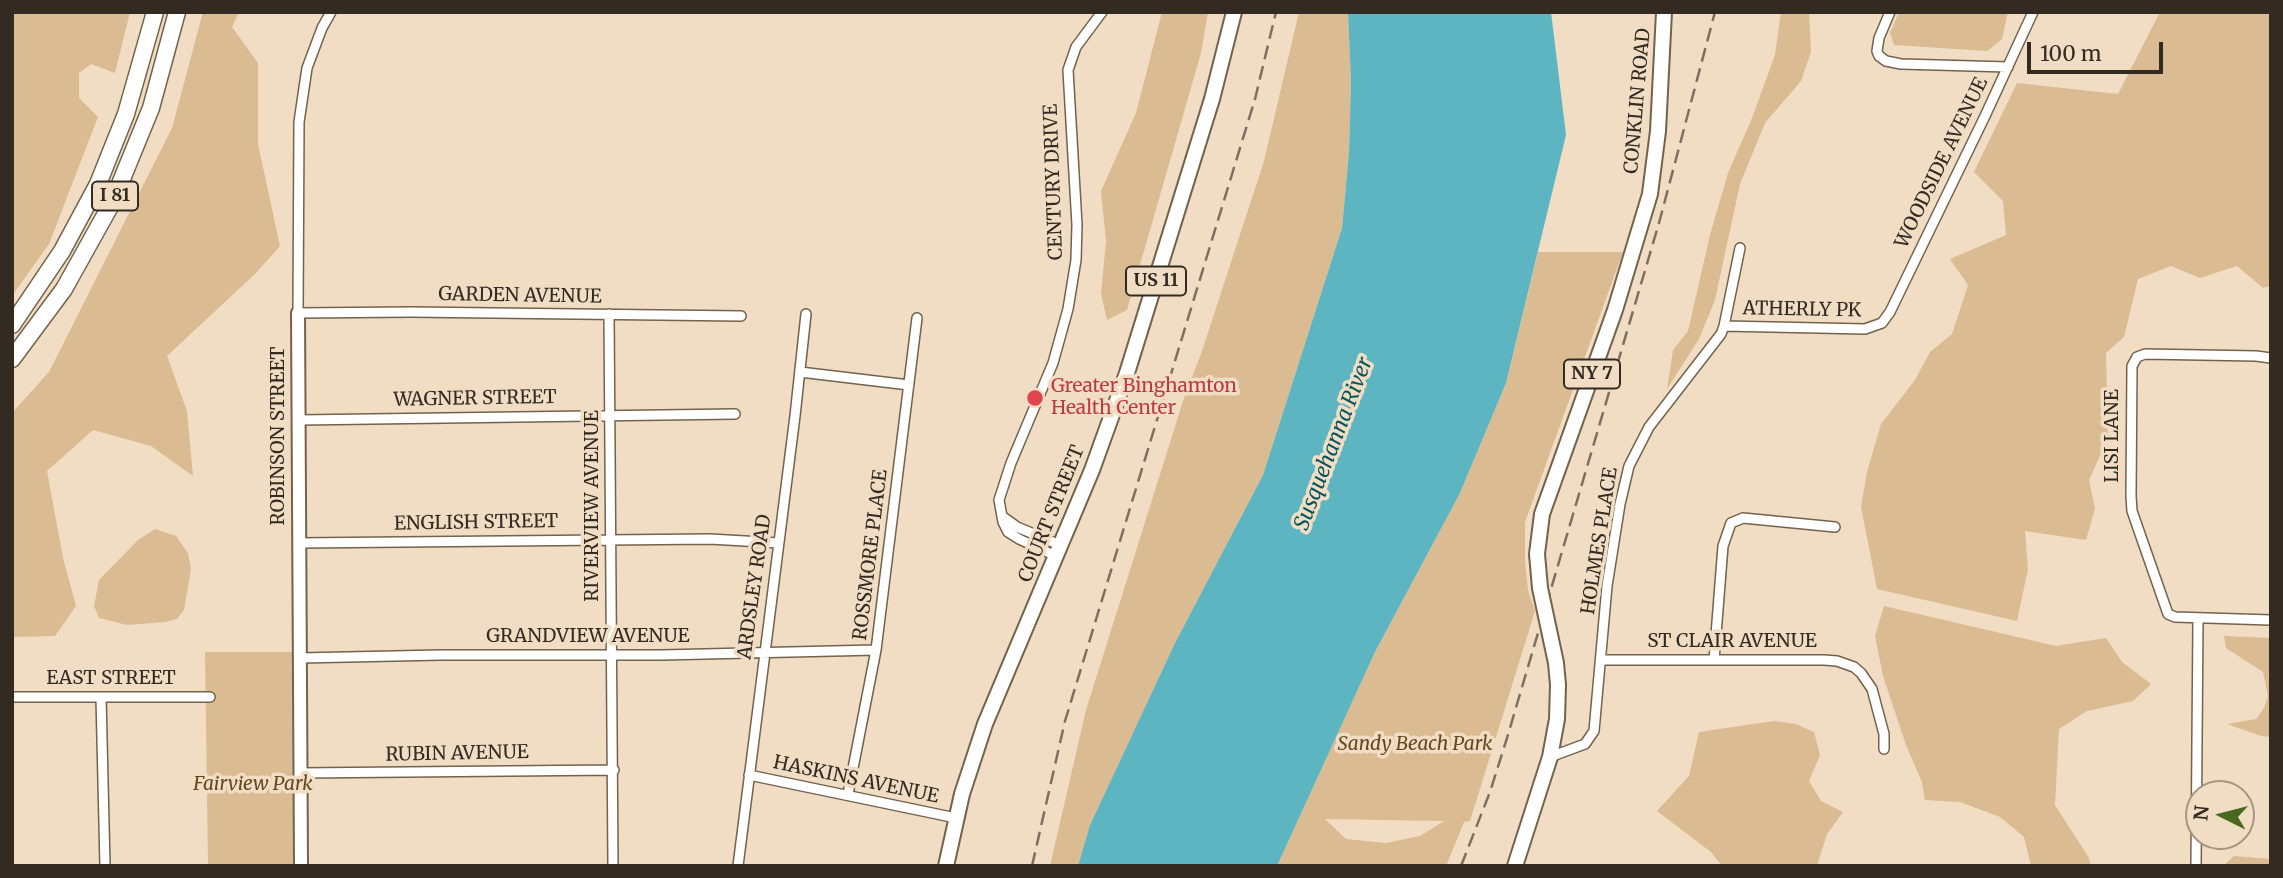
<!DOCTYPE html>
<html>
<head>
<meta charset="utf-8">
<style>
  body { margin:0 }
  #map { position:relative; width:2283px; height:878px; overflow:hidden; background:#f0ddc4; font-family:Merriweather,serif }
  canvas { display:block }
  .frame { position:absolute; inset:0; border:14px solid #332b22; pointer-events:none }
  .north { position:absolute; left:2185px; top:780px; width:70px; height:70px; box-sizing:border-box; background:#f0ddc4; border:2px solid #a49683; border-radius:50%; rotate:276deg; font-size:19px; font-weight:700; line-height:28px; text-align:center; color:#332b22 }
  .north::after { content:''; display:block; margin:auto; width:24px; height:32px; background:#47681f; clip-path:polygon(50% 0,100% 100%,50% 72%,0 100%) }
  .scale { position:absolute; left:2027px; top:42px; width:136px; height:32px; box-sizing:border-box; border:4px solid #332b22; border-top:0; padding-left:9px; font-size:21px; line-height:24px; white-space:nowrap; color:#332b22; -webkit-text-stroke:5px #f0ddc4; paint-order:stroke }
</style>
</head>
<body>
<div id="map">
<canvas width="2283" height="878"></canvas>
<div class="frame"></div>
<div class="north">N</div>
<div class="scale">100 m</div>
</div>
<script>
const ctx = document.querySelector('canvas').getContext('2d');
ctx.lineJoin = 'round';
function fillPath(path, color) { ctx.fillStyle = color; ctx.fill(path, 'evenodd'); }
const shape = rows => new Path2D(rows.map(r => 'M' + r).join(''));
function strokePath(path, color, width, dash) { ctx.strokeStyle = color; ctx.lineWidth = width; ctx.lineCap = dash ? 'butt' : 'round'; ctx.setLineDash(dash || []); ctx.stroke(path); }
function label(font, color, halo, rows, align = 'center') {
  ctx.font = font + ' Merriweather,serif'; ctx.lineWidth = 7; ctx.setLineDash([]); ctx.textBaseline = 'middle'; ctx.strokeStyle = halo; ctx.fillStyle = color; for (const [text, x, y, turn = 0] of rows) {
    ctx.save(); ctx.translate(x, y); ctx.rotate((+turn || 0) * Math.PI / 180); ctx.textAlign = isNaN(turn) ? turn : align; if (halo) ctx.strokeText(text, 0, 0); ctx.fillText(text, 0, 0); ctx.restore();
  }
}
fillPath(shape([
  [12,12,130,12,115,73,91,64,79,73,79,98,98,117,49,244,12,296],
  [203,12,239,12,232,27,258,63,258,144,280,246,256,273,167,356,187,411,193,476,151,446,93,430,47,471,63,558,76,606,55,636,12,637,12,413,49,372,172,128],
  [1162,12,1208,12,1201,53,1127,310,1107,320,1101,294,1106,241,1101,191,1136,113],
  [1299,12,1348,12,1351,81,1349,153,1342,228,1263,475,1175,643,1090,825,1078,866,1050,866,1086,710,1184,398,1202,351,1264,161],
  [1781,12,1809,12,1811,52,1801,81,1765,123,1740,184,1715,300,1699,339,1667,389,1673,350,1688,331,1710,235,1728,173,1752,118,1775,55],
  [1899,12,2008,12,2002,39,1987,51,1894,45,1890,33],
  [2160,12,2271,12,2271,286,2263,288,2237,266,2200,278,2171,266,2138,279,2124,337,2106,353,2108,438,2089,480,2095,509,2086,540,2025,531,2028,569,2017,621,1877,589,1861,507,1867,472,1881,424,1915,380,1930,352,1952,334,1968,285,1950,259,2006,235,2003,201,1974,172,2017,83,2118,94],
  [1538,252,1623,252,1525,522,1525,559,1528,590,1535,611,1470,821,1464,822,1446,866,1277,866,1375,652,1460,493,1506,383],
  [1325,819,1444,821,1420,836,1386,843,1346,839],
  [155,529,176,536,188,553,191,569,184,610,177,619,165,622,127,625,99,618,94,606,99,580,138,540],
  [1884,606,2056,646,2106,638,2122,662,2151,684,2133,701,2087,711,2059,729,2055,805,2089,858,2091,866,2031,866,2024,837,2000,817,1960,802,1925,800,1922,782,1906,745,1883,676,1875,636],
  [2224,636,2271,638,2271,737,2261,736,2227,724,2256,719,2264,708,2268,696,2263,672,2226,648],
  [205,652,300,652,301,866,208,866],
  [1774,721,1796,724,1814,732,1820,755,1809,781,1821,801,1843,812,1827,834,1817,866,1722,866,1711,852,1657,811,1689,776,1699,732],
  [2234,856,2270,859,2271,866,2223,866]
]), '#dbbb92');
fillPath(shape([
  [1348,12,1551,12,1566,135,1506,383,1460,493,1375,652,1277,866,1078,866,1090,825,1175,643,1263,475,1342,228,1349,153,1351,81]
]), '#5db5c1');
const street = shape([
  [331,12,322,28,307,68,299,122,298,313,411,312,741,316],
  [1890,12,1879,38,1877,51,1879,56,1886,61,1901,64,2008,67],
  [609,314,613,866],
  [1724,326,1865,329,1882,323,1890,312,1985,116,2033,12],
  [2271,358,2256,356,2145,354,2137,357,2132,366,2131,496,2132,511,2168,614,2175,617,2271,620],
  [800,372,909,385],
  [299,420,735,414],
  [1003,517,1017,527,1060,545],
  [299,543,710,539,779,543],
  [1056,556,1019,539,1008,532,1003,522,999,500,1011,463,1053,363,1068,309,1076,260,1077,225,1068,70,1076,47,1102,12],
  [300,658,441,655,662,655,876,650],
  [1602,660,1824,660,1837,661,1854,667,1861,673,1872,689,1884,734,1884,749],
  [1714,660,1723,546,1731,523,1743,518,1835,527],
  [12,697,210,697],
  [101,697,105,866],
  [1550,757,1585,744,1594,731,1607,586,1620,504,1629,466,1649,427,1721,334,1724,326,1740,248],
  [300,773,614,770],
  [749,775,956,818],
  [848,794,876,650,917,318],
  [738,866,795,416,806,314],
  [2196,866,2198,619]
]);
const secondary = shape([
  [298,313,301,866]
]);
const primary = shape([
  [1537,554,1542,514,1615,310,1650,194,1658,131,1664,12],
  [946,866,962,794,985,724,1092,470,1127,373,1212,99,1234,12],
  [1515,866,1550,757,1557,719,1558,685]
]);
const highway = shape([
  [12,325,62,251,98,184,126,114,155,12],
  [12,359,64,289,113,201,151,108,177,12]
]);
strokePath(street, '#73624c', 12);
strokePath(secondary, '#73624c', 16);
strokePath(primary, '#73624c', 18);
strokePath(highway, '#73624c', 19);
strokePath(street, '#fff', 9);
strokePath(secondary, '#fff', 12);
strokePath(primary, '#fff', 14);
strokePath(highway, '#fff', 16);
strokePath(shape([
  [1032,866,1065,721,1255,99,1276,12],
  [1461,866,1490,792,1507,738,1659,223,1715,12]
]), '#7d7061', 2.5, [14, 7]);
const primaryBridge = shape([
  [1537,554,1540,588,1556,663,1558,685]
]);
strokePath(primaryBridge, '#73624c', 18, []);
strokePath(primaryBridge, '#fff', 14);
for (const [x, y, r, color] of [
  [1035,398,9,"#e0444e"]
]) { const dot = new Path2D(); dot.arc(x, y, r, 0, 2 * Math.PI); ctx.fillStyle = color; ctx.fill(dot); strokePath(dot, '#f0ddc4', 2.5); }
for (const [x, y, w] of [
  [115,196,46],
  [1156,281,60],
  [1592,374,56]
]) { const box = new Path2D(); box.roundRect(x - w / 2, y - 14.5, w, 29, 5); ctx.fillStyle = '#f0ddc4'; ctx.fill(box); strokePath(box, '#332b22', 2); }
label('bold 18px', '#332b22', null, [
  ["I 81",115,196],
  ["US 11",1156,281],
  ["NY 7",1592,374]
]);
label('19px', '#332b22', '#f0ddc4', [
  ["CONKLIN ROAD",1638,101,-85],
  ["WOODSIDE AVENUE",1942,163,-64],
  ["CENTURY DRIVE",1054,182,-92],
  ["GARDEN AVENUE",520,296,1],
  ["ATHERLY PK",1802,310,1],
  ["WAGNER STREET",475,399,-1],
  ["ROBINSON STREET",279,436,-90],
  ["LISI LANE",2113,436,-90],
  ["RIVERVIEW AVENUE",593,506,-90],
  ["COURT STREET",1052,514,-68],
  ["ENGLISH STREET",476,523,-1],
  ["HOLMES PLACE",1600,541,-81],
  ["ROSSMORE PLACE",871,555,-83],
  ["ARDSLEY ROAD",755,587,-82],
  ["GRANDVIEW AVENUE",588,637],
  ["ST CLAIR AVENUE",1732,642],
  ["EAST STREET",111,679],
  ["RUBIN AVENUE",457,754,-1],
  ["HASKINS AVENUE",856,780,12]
]);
label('19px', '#be3a42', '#f0ddc4', [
  ["Greater Binghamton",1051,387],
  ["Health Center",1051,409]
], 'left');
label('italic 19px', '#64471d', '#f0ddc4', [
  ["Sandy Beach Park",1415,745],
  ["Fairview Park",253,785]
]);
label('italic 21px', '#03555e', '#f0ddc4', [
  ["Susquehanna River",1334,444,-69]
]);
</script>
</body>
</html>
